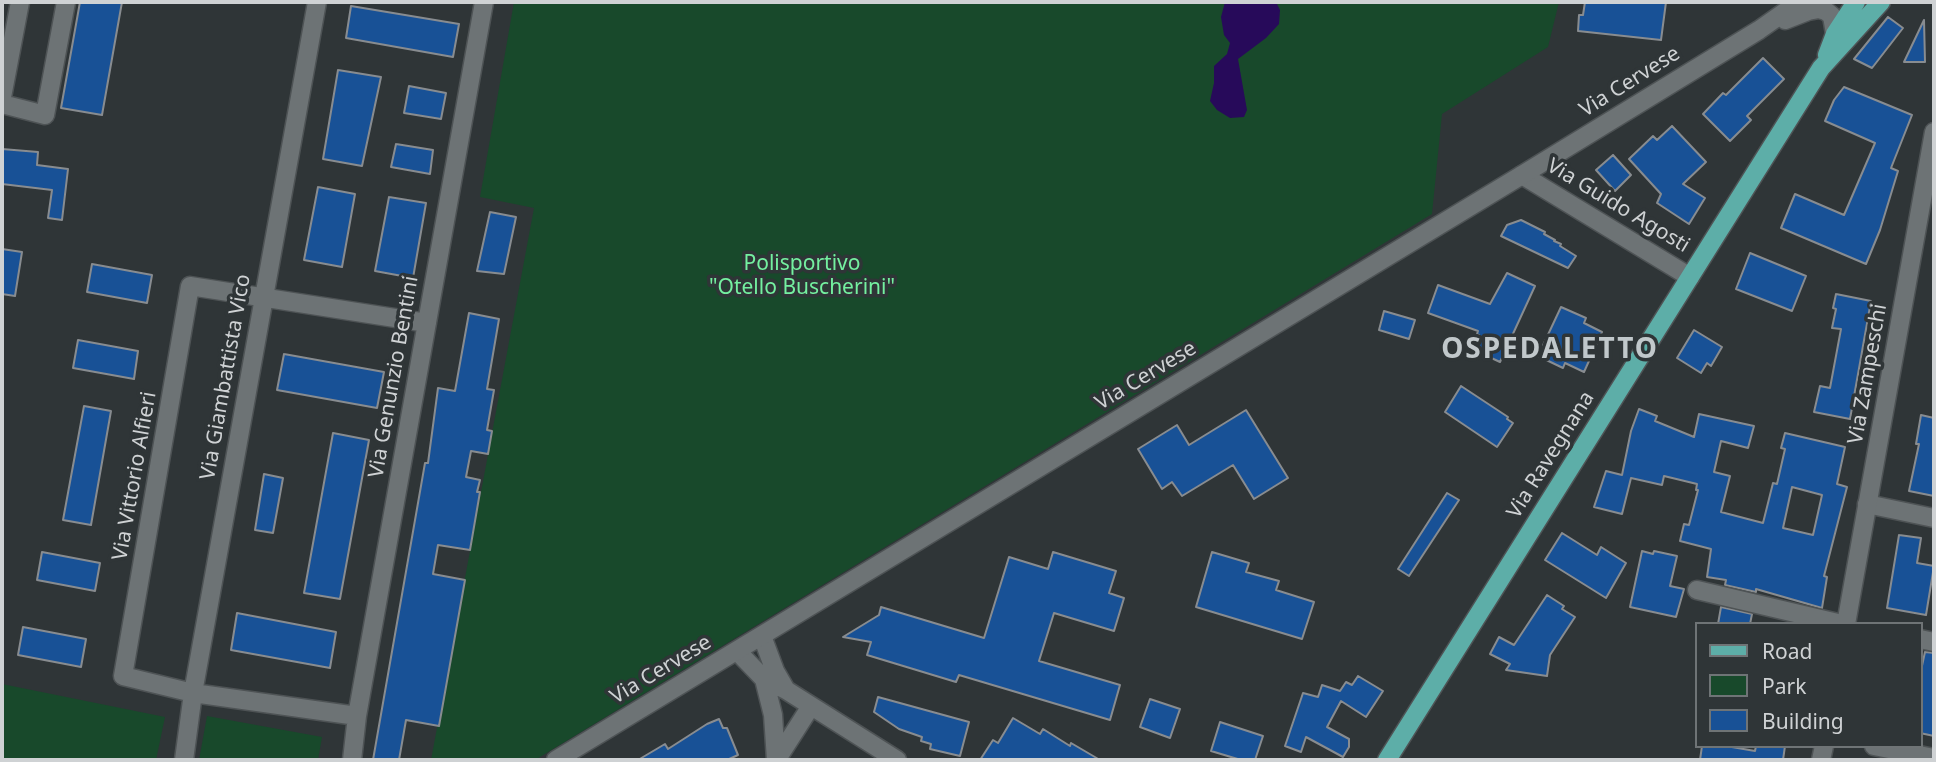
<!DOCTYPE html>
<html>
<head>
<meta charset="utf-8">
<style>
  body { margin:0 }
  #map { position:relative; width:1936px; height:762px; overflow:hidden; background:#2f3537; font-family:"Noto Sans",sans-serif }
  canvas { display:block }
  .frame { position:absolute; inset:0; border:4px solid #cfd2d4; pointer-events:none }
  .legend { position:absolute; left:1695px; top:622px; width:228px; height:126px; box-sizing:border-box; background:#2f3537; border:2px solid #6f7476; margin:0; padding:9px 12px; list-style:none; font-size:21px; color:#cfd2d4 }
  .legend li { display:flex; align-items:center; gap:14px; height:35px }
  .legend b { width:35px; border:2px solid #6f7476 }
</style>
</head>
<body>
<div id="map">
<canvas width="1936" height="762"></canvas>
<div class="frame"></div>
<ul class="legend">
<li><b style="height:9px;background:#5daea8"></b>Road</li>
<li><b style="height:19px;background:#18492b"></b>Park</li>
<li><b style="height:19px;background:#185196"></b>Building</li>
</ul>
</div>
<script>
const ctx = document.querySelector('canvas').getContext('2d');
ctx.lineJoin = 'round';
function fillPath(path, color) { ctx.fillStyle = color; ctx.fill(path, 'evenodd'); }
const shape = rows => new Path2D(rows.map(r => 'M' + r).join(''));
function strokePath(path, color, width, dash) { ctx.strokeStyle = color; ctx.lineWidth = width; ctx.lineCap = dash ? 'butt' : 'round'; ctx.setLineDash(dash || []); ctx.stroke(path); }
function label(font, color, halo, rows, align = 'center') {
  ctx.font = font + ' "Noto Sans",sans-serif'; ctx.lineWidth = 7; ctx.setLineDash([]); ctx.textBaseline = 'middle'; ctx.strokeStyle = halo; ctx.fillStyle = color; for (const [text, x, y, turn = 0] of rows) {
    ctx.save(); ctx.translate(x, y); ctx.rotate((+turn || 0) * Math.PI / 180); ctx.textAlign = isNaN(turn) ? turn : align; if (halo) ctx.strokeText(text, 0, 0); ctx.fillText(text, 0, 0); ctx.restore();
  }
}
fillPath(shape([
  [514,2,1559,2,1548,47,1442,114,1432,214,535,760,431,760,534,208,480,197],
  [2,684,165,717,156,760,2,760],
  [207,716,322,737,318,760,199,760]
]), '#18492b');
fillPath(shape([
  [1225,2,1276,2,1280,10,1279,24,1266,38,1238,59,1247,110,1244,117,1230,118,1217,110,1210,101,1214,83,1214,66,1227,54,1230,43,1224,35,1221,17]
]), '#270a5a');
const building = shape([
  [80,2,122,2,102,115,61,108,80,2],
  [1585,2,1666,2,1661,40,1578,31,1579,15,1583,15,1585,2],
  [351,6,459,24,453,57,346,38,351,6],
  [1888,17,1903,28,1872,68,1854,59,1888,17],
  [1924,20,1925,62,1904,62,1924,20],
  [1763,58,1784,79,1747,116,1751,120,1730,141,1703,114,1723,93,1726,95,1763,58],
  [338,70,381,77,362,166,323,159,338,70],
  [409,86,446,93,441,119,404,113,409,86],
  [1844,87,1912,115,1891,168,1898,171,1880,230,1866,264,1781,228,1795,194,1844,215,1875,143,1825,121,1834,100,1844,87],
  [1672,126,1706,162,1683,184,1705,198,1689,224,1657,203,1661,194,1629,159,1653,136,1657,140,1672,126],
  [396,144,433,150,430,174,391,167,396,144],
  [2,149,38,152,37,165,68,169,62,220,48,218,52,190,2,184,2,149],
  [1613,155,1631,175,1615,191,1596,170,1613,155],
  [318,187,355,194,342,267,304,260,318,187],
  [389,197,426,203,413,278,375,271,389,197],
  [490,212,516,217,504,274,477,271,490,212],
  [1521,220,1545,232,1544,234,1555,240,1554,241,1561,244,1560,246,1576,256,1568,268,1501,236,1507,225,1521,220],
  [2,249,22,252,15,296,2,294,2,249],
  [1750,253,1806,276,1792,311,1736,289,1750,253],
  [92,264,152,275,147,303,87,292,92,264],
  [1507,273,1535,286,1500,362,1472,349,1479,335,1477,334,1478,331,1428,313,1438,285,1490,304,1507,273],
  [1836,294,1871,301,1850,419,1814,412,1820,386,1830,388,1841,329,1832,328,1836,309,1833,308,1836,294],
  [1561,307,1586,318,1584,323,1602,332,1584,372,1565,363,1563,368,1538,356,1561,307],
  [1384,311,1415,320,1409,339,1379,330,1384,311],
  [469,313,499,319,487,389,494,390,487,430,492,431,488,454,471,451,466,477,480,480,477,492,480,492,470,550,438,545,433,574,465,580,439,726,406,720,399,760,373,760,425,463,428,463,438,388,455,391,469,313],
  [1694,330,1722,347,1711,366,1707,363,1701,373,1677,358,1694,330],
  [78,340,138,351,134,379,73,368,78,340],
  [284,354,384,372,377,408,277,390,284,354],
  [1461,386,1508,417,1507,419,1513,423,1497,447,1445,412,1461,386],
  [84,406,111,411,91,525,63,520,84,406],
  [1639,409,1657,416,1655,421,1694,437,1699,414,1754,426,1748,448,1721,441,1714,472,1730,476,1721,512,1763,523,1773,483,1777,484,1785,449,1781,448,1785,433,1845,447,1837,484,1847,487,1824,576,1827,577,1822,608,1756,589,1756,592,1725,585,1726,580,1707,577,1711,549,1680,541,1684,524,1689,525,1698,490,1696,490,1697,484,1664,476,1662,485,1631,478,1622,514,1594,507,1606,471,1622,475,1631,431,1639,409],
  [1792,487,1822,495,1813,535,1783,528,1792,487],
  [1246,410,1288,478,1254,499,1233,465,1182,496,1172,482,1162,489,1138,449,1177,425,1189,445,1246,410],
  [1921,415,1934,418,1934,496,1909,491,1919,444,1916,444,1921,415],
  [333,433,369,440,340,599,304,593,333,433],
  [264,474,283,478,273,533,255,530,264,474],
  [1447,493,1459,500,1409,576,1398,569,1447,493],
  [1562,533,1597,555,1601,547,1626,563,1606,598,1545,560,1562,533],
  [1899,535,1921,538,1917,563,1934,566,1926,615,1887,608,1899,535],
  [1642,551,1653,554,1654,551,1677,556,1670,586,1684,589,1676,617,1630,607,1642,551],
  [42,552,100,563,95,591,37,580,42,552],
  [1053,552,1116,571,1109,593,1124,598,1114,631,1054,613,1039,661,1120,685,1110,720,959,675,956,682,867,655,871,642,843,637,879,615,881,607,984,638,1009,557,1048,569,1053,552],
  [1212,552,1249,563,1246,572,1279,581,1276,590,1314,602,1302,639,1196,607,1212,552],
  [1547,595,1564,606,1562,609,1575,617,1550,655,1547,676,1506,670,1510,664,1490,654,1499,637,1514,645,1547,595],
  [1721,607,1752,614,1750,624,1718,624,1721,607],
  [237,613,336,632,330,668,231,650,237,613],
  [23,627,86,639,81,667,18,655,23,627],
  [1925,652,1934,653,1934,736,1920,733,1920,675,1925,652],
  [1358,676,1383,691,1366,717,1341,701,1327,727,1349,739,1349,747,1343,757,1306,737,1301,752,1285,746,1303,693,1318,697,1322,685,1340,691,1346,682,1352,685,1358,676],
  [878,697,969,722,960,756,930,749,931,744,921,741,922,737,899,729,874,712,878,697],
  [1150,699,1180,709,1170,738,1140,727,1150,699],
  [1013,718,1040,734,1043,729,1070,746,1071,743,1100,760,980,760,993,740,998,743,1013,718],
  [719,719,723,728,727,728,738,755,727,760,638,760,665,744,668,749,707,724,719,719],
  [1220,722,1263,736,1255,760,1241,760,1211,751,1220,722],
  [1702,746,1726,746,1755,751,1756,746,1785,746,1783,760,1700,760,1702,746]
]);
fillPath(building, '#185196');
strokePath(building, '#888c90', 2);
const minor = shape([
  [2,97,20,2],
  [2,104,45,115,66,2],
  [1522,175,1690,277],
  [1867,504,1934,518],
  [1697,590,1842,624],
  [762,636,775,671,786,690],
  [1920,639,1934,642],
  [737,651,764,679,786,690,897,760],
  [764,679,773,715,776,760],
  [357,716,193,693,123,676,190,286,427,323],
  [1874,746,1934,758],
  [777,759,811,706],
  [184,760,193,693,317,2],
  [352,760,357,716,484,2]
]);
const tertiary = shape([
  [1846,624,1934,132],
  [1821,760,1824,746]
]);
const secondary = shape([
  [1785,20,1808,11,1819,9,1826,11,1832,16,1835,34],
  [556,760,1522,175,1759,30,1799,2]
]);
const primary = shape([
  [1827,55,1835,34,1856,2],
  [1387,760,1821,68,1881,2]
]);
strokePath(minor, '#4e5355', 21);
strokePath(tertiary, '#4e5355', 21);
strokePath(secondary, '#4e5355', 21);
strokePath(primary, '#4e5355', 21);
strokePath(minor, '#6d7375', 18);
strokePath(tertiary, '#6d7375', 18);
strokePath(secondary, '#6d7375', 18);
strokePath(primary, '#5daea8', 18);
label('21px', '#cfd2d4', '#2f3537', [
  ["Via Cervese",1630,82,-32],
  ["Via Guido Agosti",1618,206,31],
  ["Via Zampeschi",1868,374,-80],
  ["Via Cervese",1146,376,-31],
  ["Via Giambattista Vico",226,377,-80],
  ["Via Genunzio Bentini",394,377,-80],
  ["Via Ravegnana",1551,455,-58],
  ["Via Vittorio Alfieri",135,476,-80],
  ["Via Cervese",661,670,-31]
]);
label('21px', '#74f0a0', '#2f3537', [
  ["Polisportivo",802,264],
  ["\"Otello Buscherini\"",802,288]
]);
ctx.letterSpacing = '2px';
label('bold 28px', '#c1c8cb', '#2f3537', [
  ["OSPEDALETTO",1550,350]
]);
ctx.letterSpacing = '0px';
</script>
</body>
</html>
